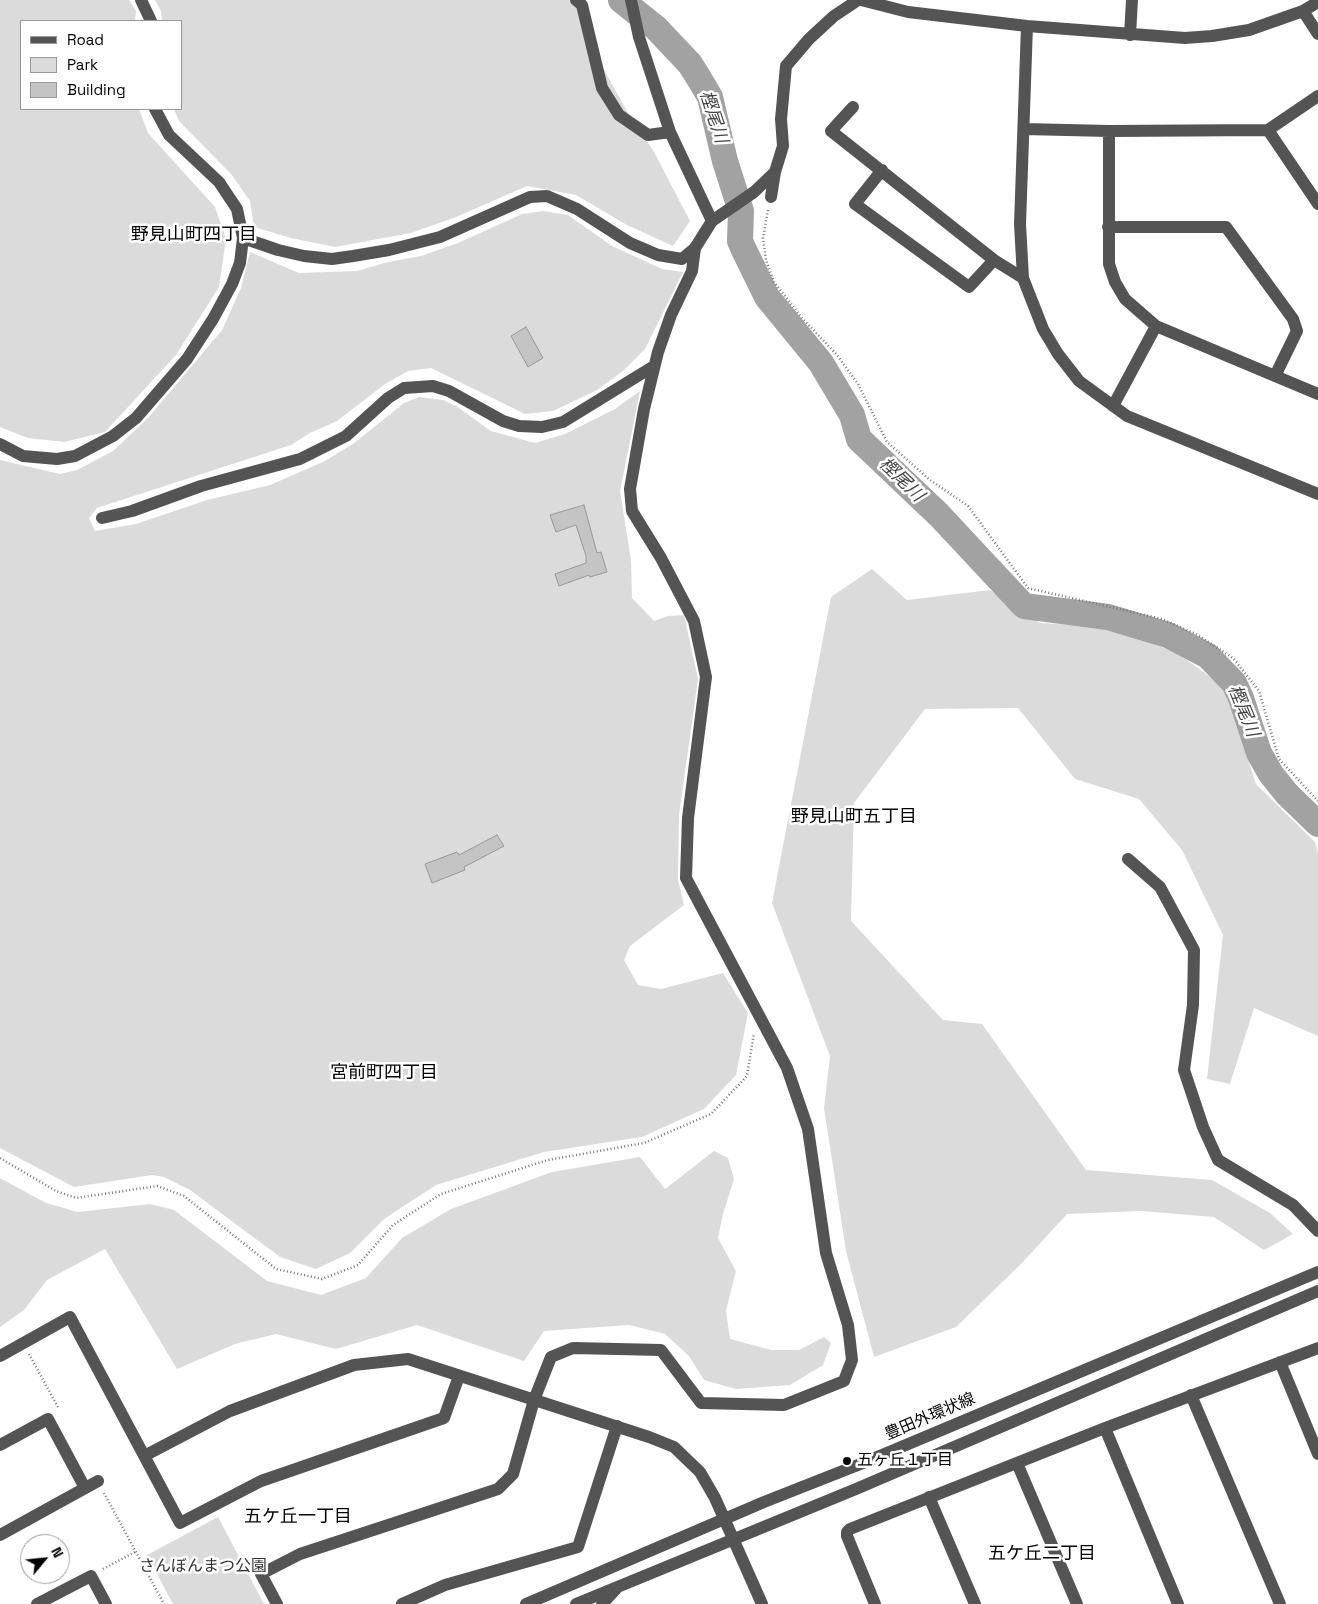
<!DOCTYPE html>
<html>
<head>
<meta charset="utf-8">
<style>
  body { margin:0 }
  #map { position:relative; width:1318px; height:1604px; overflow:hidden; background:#fff; font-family:"Space Grotesk",sans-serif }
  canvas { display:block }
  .legend { position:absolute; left:20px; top:20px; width:162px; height:90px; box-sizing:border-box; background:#fff; border:1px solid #999; margin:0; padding:6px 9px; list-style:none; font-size:15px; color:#000 }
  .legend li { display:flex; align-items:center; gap:10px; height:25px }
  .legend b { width:25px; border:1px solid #999 }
  .north { position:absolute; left:20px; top:1534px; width:50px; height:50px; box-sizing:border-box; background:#fff; border:1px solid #999; border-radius:50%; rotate:62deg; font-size:14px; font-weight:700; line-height:20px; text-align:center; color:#000 }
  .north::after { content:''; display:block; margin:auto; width:18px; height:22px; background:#000; clip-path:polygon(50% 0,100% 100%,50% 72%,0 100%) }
</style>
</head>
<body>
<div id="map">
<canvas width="1318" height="1604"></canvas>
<ul class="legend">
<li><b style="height:6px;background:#545454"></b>Road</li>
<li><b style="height:14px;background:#dbdbdb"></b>Park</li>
<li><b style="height:14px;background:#c4c4c4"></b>Building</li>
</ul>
<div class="north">N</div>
</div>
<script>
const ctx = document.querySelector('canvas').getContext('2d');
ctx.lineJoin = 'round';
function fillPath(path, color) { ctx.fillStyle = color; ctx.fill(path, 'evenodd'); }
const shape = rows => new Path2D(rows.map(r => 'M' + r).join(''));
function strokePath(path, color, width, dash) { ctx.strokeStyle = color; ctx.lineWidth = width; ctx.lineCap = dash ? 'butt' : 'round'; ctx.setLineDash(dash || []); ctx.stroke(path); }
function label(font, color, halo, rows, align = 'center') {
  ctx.font = font + ' "Space Grotesk","Noto Sans JP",sans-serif'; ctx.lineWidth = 5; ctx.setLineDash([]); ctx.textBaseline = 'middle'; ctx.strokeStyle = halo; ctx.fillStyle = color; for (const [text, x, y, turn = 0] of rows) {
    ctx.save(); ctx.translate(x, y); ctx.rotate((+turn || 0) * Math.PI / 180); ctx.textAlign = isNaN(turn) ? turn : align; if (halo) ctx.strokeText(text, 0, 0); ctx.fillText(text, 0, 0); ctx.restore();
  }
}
fillPath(shape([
  [0,0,129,0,136,11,135,21,21,21,21,109,139,109,148,133,215,207,226,239,219,287,176,355,105,432,64,442,28,438,0,427],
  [155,0,574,0,599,61,633,122,653,150,690,221,673,246,627,225,576,195,527,186,456,217,411,233,335,247,291,238,254,227,250,201,231,174,179,121,174,109,181,109,181,21,162,21,161,11],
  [543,211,568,215,612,246,662,269,683,272,645,349,623,371,597,390,553,411,525,414,431,368,408,371,385,384,337,421,310,433,291,445,97,508,89,518,95,531,136,524,207,500,270,485,323,462,353,444,404,403,419,397,443,400,456,406,491,431,535,443,565,434,615,409,640,391,620,491,631,560,632,598,654,621,668,616,684,615,698,679,679,815,678,880,684,905,630,946,624,960,638,985,661,989,723,973,748,1013,736,1075,704,1109,642,1137,544,1152,436,1185,384,1219,350,1253,316,1269,280,1257,190,1190,164,1177,152,1175,74,1187,0,1148,0,460,60,474,77,470,113,451,148,418,222,330,241,288,250,252,299,273,357,271,388,262,421,256,458,243,522,214],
  [872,569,907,600,990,590,1040,623,1112,627,1179,654,1225,688,1256,784,1315,842,1318,853,1318,1036,1254,1008,1230,1084,1207,1079,1223,935,1182,850,1139,799,1075,779,1018,708,925,709,854,803,851,921,943,1020,982,1024,1086,1170,1212,1180,1270,1213,1293,1234,1264,1250,1214,1217,1142,1211,1067,1214,1022,1263,956,1327,874,1357,846,1251,824,1108,830,1056,772,903,831,597],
  [714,1151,728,1158,734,1179,723,1214,718,1238,736,1271,726,1311,730,1339,771,1350,799,1350,824,1337,831,1343,823,1365,790,1385,736,1389,704,1380,689,1356,665,1334,629,1325,544,1331,524,1361,417,1325,336,1349,276,1334,235,1344,177,1369,105,1249,47,1280,24,1310,0,1327,0,1178,46,1203,78,1212,150,1204,174,1210,267,1281,321,1295,366,1278,402,1238,451,1209,552,1172,640,1157,665,1189],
  [218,1517,264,1604,173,1604,147,1555]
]), '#dbdbdb');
strokePath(shape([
  [621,0,656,28,690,64,700,80,710,97,725,161,741,211,740,241,744,250,767,297,821,363,852,415,859,439,939,515,1024,606,1108,617,1168,635,1208,656,1234,683,1241,698,1259,753,1271,774,1287,794,1318,824]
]), '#a2a2a2', 26);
const building = shape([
  [526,327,543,358,528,367,511,336,526,327],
  [584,505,597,553,601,552,607,572,590,577,589,575,559,586,555,574,586,563,586,556,576,525,556,532,550,515,584,505],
  [497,835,504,846,464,867,465,870,432,883,425,864,457,852,459,855,497,835]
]);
fillPath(building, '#c4c4c4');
strokePath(building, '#989898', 1);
strokePath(shape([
  [768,210,763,238,766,260,774,282,802,318,837,355,858,384,887,442,930,480,968,506,1028,588,1162,619,1196,634,1233,658,1259,691,1279,759,1318,801],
  [0,1158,56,1191,76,1198,157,1186,184,1196,276,1269,322,1279,358,1265,393,1225,441,1194,548,1160,644,1143,711,1114,747,1076,754,1033],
  [29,1354,59,1409],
  [104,1493,164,1604],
  [103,1569,135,1552]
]), '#767676', 2.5, [1, 2.5]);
strokePath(shape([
  [141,0,151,21],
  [576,0,582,5,602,88,619,115,648,135,670,132],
  [631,0,639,37,670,132,712,221],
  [861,0,908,12,1027,26,1185,38,1212,36,1249,30,1303,11,1318,2],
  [1303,11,1318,34],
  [1027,26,1020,224,1023,278,1043,329,1058,354,1079,381,1127,416,1318,494],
  [1130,35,1132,0],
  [853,107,831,131,994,260,1023,278],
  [1024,129,1109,131,1268,130,1318,96],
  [1268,130,1318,204],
  [1109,131,1109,264,1115,282,1125,299,1156,326,1318,394],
  [882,170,855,204,969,287,994,260],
  [771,197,775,172],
  [1108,227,1226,227,1293,319,1297,331,1275,376],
  [243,238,278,250,304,256,332,259,353,256,389,250,440,237,530,197,547,196,577,209,630,243,658,255,682,259,695,248,712,221,754,192,775,172,783,146,781,119,786,66,809,39,834,16,858,0],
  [1113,406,1156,326],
  [0,444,23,456,57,459,75,456,113,436,136,418,187,359,213,319,232,284,240,263,243,238,237,209,219,182,169,135,155,109],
  [102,518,132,511,201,486,300,459,346,436,388,398,404,388,433,386,449,391,503,421,519,426,542,427,563,422,654,366],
  [1128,859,1160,887,1194,950,1193,1005,1184,1070,1203,1127,1218,1160,1293,1205,1318,1231],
  [0,1356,70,1317,180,1523,261,1481,444,1418,459,1376],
  [1280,1362,1318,1454],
  [1191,1395,1280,1604],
  [1105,1428,1178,1604],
  [0,1445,48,1419,85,1488],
  [146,1455,230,1411,354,1365,408,1359,649,1437,674,1447,700,1472,715,1498,762,1604],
  [1017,1463,1077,1604],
  [929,1497,975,1604],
  [0,1535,98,1481],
  [37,1604,91,1576,106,1604],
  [277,1604,261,1574,300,1554,498,1489,513,1474,534,1400,551,1357,573,1348,661,1350,701,1403,784,1405,844,1381,852,1360,848,1325,826,1253,808,1129,787,1068,686,878,688,818,706,677,694,621,661,558,632,511,630,489,644,409,658,352,671,315,692,271,695,248],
  [402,1604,445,1585,578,1547,617,1426],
  [526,1604,764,1502,863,1463,1318,1272],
  [576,1604,856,1489,1318,1291],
  [602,1604,616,1589],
  [875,1604,847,1536,847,1532,850,1529,1105,1428,1318,1348]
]), '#545454', 12);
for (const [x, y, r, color] of [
  [847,1461,5,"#000"]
]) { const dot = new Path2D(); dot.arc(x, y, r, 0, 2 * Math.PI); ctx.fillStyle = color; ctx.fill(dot); strokePath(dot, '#fff', 2); }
label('16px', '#000', '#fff', [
  ["豊田外環状線",930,1417,-23]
]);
label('16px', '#000', '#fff', [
  ["五ヶ丘１丁目",857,1461]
], 'left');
label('16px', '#323232', '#fff', [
  ["さんぼんまつ公園",203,1567]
]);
label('italic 18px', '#434343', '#fff', [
  ["樫尾川",713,117,72],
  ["樫尾川",901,480,44],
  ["樫尾川",1243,711,68]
]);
label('18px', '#000', '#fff', [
  ["野見山町四丁目",194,235],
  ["野見山町五丁目",854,817],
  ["宮前町四丁目",384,1073],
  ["五ケ丘一丁目",298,1517],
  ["五ケ丘二丁目",1042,1554]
]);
</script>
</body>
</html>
